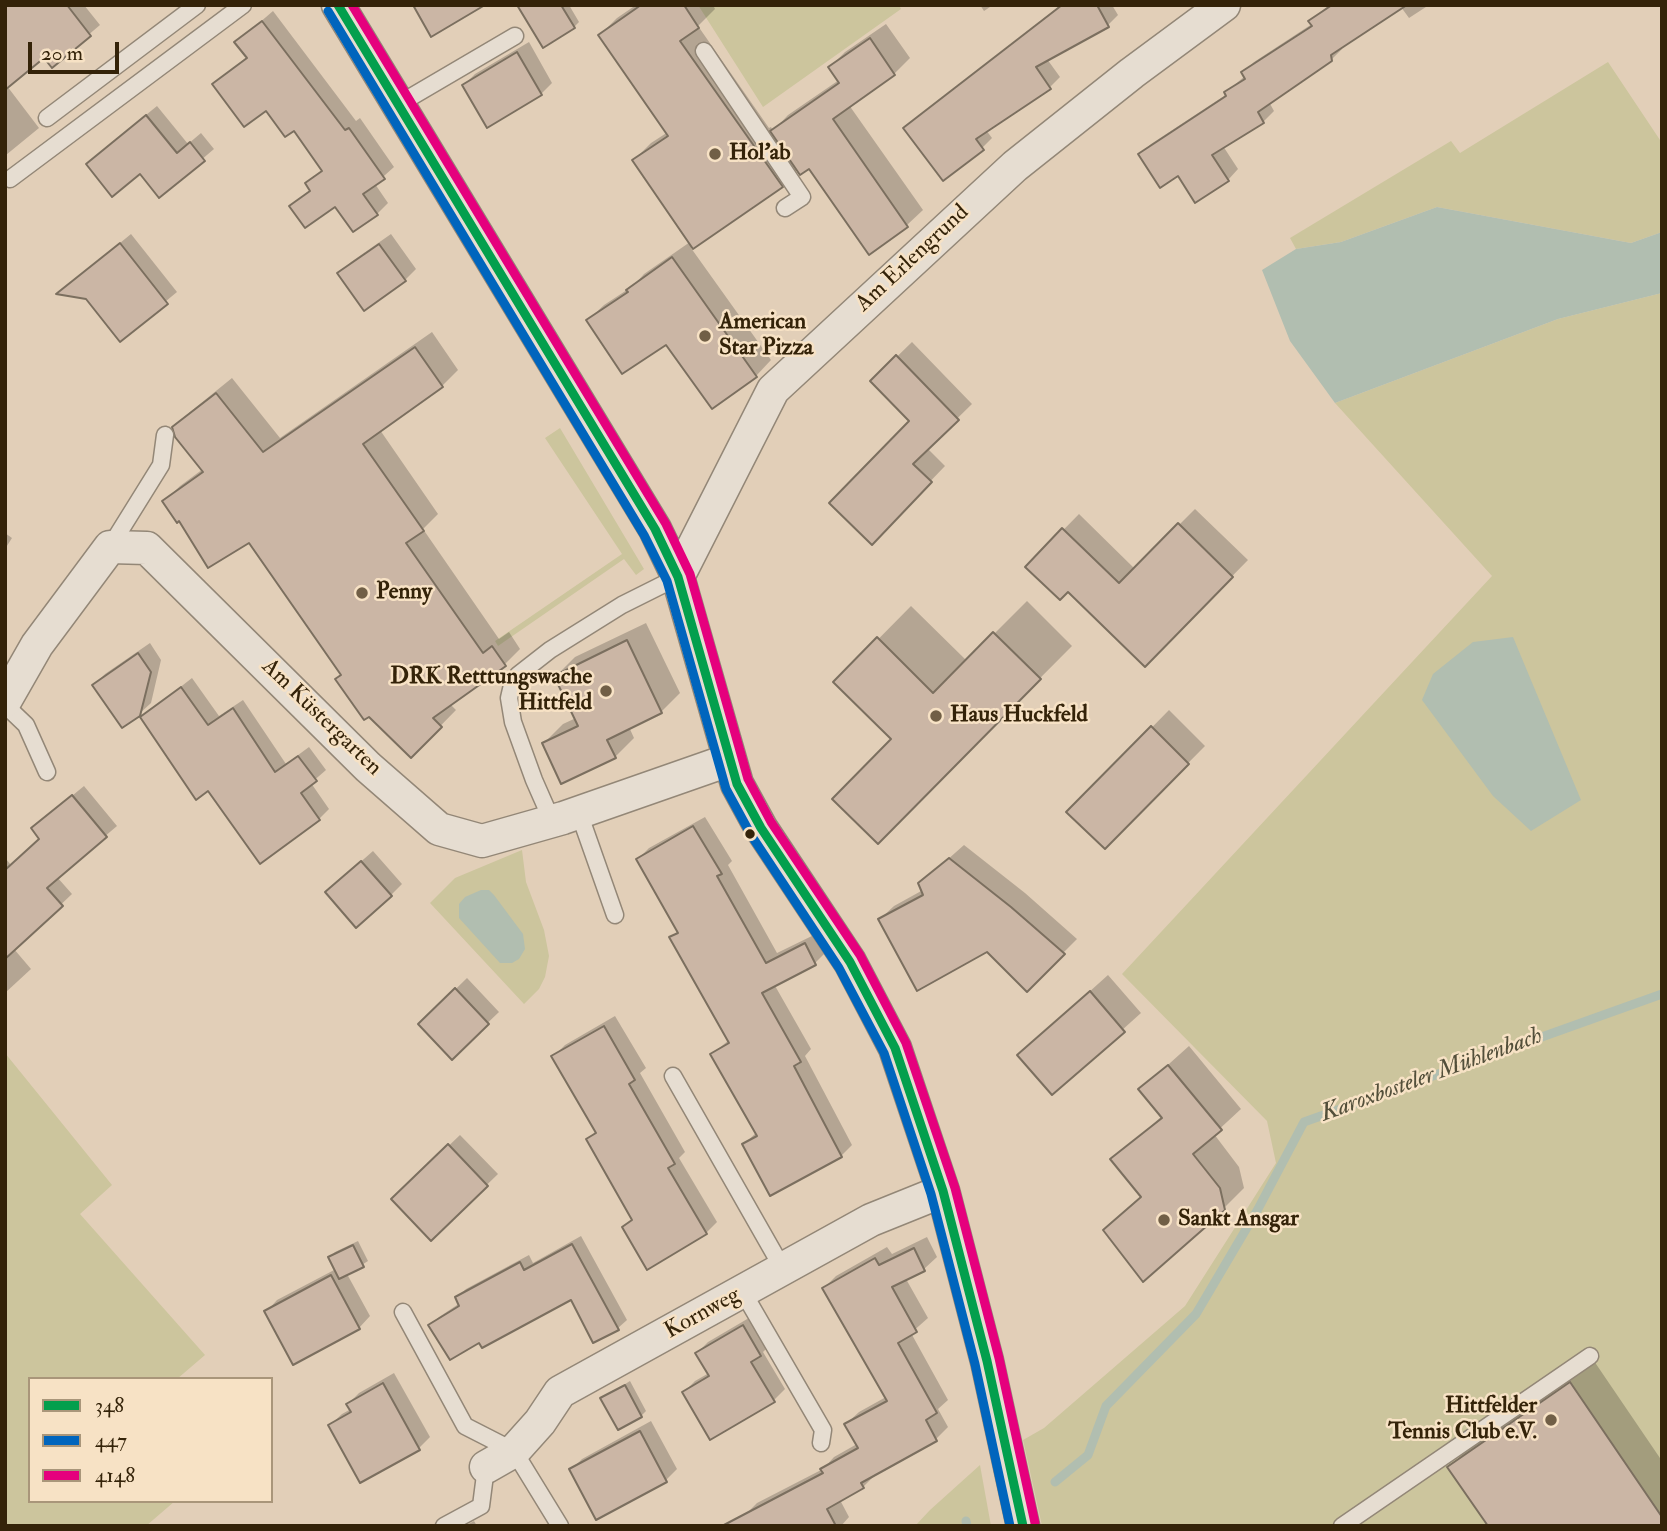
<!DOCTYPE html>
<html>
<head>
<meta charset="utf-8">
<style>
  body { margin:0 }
  #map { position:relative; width:1667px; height:1531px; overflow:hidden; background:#e2cfb8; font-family:"IM FELL Double Pica",serif }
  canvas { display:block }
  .frame { position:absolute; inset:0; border:7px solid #342309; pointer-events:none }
  .legend { position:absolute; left:28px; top:1377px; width:245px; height:126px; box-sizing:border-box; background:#f7e2c5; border:2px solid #a9967a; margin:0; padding:9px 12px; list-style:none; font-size:21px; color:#342309 }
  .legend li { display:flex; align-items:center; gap:14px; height:35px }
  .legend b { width:35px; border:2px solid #a9967a }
  .scale { position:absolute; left:28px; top:42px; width:91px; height:32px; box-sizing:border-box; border:4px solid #342309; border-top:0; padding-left:9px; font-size:21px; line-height:24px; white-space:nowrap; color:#342309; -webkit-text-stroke:5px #f7e2c5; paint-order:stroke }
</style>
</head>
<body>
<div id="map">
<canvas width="1667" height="1531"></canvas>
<div class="frame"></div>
<ul class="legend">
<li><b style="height:9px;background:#039f4d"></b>348</li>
<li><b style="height:9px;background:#0065bd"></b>447</li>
<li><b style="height:9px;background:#e5007d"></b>4148</li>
</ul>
<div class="scale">20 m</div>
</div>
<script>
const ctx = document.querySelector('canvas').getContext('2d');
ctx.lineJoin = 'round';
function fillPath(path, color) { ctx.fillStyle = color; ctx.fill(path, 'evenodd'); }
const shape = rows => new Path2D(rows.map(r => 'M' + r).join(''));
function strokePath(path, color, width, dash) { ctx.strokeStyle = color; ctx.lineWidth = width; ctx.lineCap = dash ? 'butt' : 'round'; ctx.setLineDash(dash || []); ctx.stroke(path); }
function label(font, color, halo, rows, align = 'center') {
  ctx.font = font + ' "IM FELL Double Pica",serif'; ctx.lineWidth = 5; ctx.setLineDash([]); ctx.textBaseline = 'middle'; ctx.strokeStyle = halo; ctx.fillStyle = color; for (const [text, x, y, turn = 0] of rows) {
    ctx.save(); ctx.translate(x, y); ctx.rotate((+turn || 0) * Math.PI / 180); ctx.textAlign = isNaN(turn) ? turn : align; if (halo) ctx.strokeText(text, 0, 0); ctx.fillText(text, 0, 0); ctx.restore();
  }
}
fillPath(shape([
  [698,5,899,5,901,9,763,107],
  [1608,62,1662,143,1662,232,1631,243,1437,207,1341,242,1296,249,1290,238,1451,141,1460,153],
  [1662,293,1662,1526,1042,1526,1023,1440,1044,1428,1185,1306,1276,1163,1267,1121,1122,974,1492,576,1335,403,1558,319],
  [560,428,644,569,636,575,624,559,498,646,495,641,622,554,545,438],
  [522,850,526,882,544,930,549,956,545,977,539,989,524,1004,430,903,455,878],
  [5,1053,112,1185,80,1214,205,1355,177,1379,30,1379,30,1501,175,1501,146,1526,5,1526],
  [980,1465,991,1526,915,1526,930,1510]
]), '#ccc59d');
fillPath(shape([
  [1437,207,1631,243,1662,232,1662,293,1558,319,1335,403,1290,341,1262,270,1296,249,1341,242],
  [1513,637,1581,800,1531,831,1493,796,1422,700,1433,674,1473,642],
  [481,890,489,890,494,895,523,934,525,949,519,959,512,963,500,963,459,918,459,904,465,897]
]), '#b1beb0');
fillPath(shape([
  [8,5,84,5,100,25,53,65,45,55,7,86,39,128,6,155,5,7],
  [564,5,569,5,579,22,574,27,537,21],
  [636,5,713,5,715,9,698,26,769,128,771,127,773,131,788,115,839,80,830,67,845,52,886,24,910,58,894,74,849,105,923,210,907,225,869,252,809,167,798,169,782,186,691,248,771,360,756,376,667,343,588,320,604,305,633,286,644,274,690,242,634,160,651,143,668,132,600,35,617,18],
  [980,5,993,5,984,11],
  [1061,5,1112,5,1118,15,1108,25,1047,59,1060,77,1050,87,986,130,992,138,982,148,905,129],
  [1329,5,1429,5,1409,18,1401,7,1341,46,1342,49,1331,60,1269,102,1274,111,1263,122,1223,146,1238,169,1228,180,1178,173,1140,155,1151,144,1227,94,1226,92,1245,76,1243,73,1254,62,1312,24,1310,21],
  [273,11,356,121,360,118,394,167,375,184,388,203,377,214,335,205,292,206,311,189,307,183,323,169,294,128,266,109,214,84,248,56,237,42],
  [529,42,552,83,541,94,488,125,464,85,475,74],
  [157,106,188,144,201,133,214,149,160,195,141,172,98,154],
  [131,234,177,292,120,339,87,297,59,293],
  [391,234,416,269,405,280,340,274,351,262],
  [432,332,458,370,442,386,380,430,438,514,423,529,499,639,509,632,520,649,505,664,450,704,456,710,411,756,343,674,250,541,179,519,164,502,180,486,203,469,174,428,190,412,232,378,280,438],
  [912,342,972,404,927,448,945,466,872,542,911,421,872,381],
  [1195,509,1248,560,1145,665,1068,589,1027,567,1079,514,1135,569],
  [5,533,12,538,5,549],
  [1027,601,1072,646,878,841,894,739,836,682,911,606,967,661],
  [646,623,680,693,661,712,629,727,634,738,615,757,544,743,563,724,576,718,556,676,575,657],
  [150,643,161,660,151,703,139,714,94,685,105,674],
  [192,678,219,716,243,700,286,764,309,747,326,770,311,783,329,809,319,819,209,789,142,717],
  [1169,710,1205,746,1105,847,1069,812],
  [84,786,117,826,57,877,72,894,14,949,31,969,5,993,5,858,12,866,41,839,33,828],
  [705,817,732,861,728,865,777,953,816,934,826,952,815,963,774,984,811,1049,805,1056,852,1145,841,1156,744,1144,757,1132,712,1054,729,1040,671,938,679,931,638,859,649,848],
  [964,845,1025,893,1077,939,1027,989,988,950,880,919,894,906,923,890,920,884],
  [373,851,402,884,391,895,339,881],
  [1108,975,1141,1013,1052,1093,1019,1055],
  [467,978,499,1012,452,1057,420,1024],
  [615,1016,646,1068,640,1073,685,1152,679,1158,717,1222,706,1233,624,1227,633,1218,588,1139,597,1130,554,1056,565,1045],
  [1189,1046,1241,1109,1214,1134,1239,1167,1244,1188,1224,1208,1105,1230,1142,1196,1113,1160,1162,1116,1141,1089],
  [460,1135,498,1174,431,1239,393,1199],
  [581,1236,627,1320,618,1328,594,1341,572,1298,479,1340,430,1325,439,1317,460,1303,457,1297,466,1289,529,1255,533,1263],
  [927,1237,937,1257,924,1269,906,1279,928,1318,911,1333,948,1400,938,1409,948,1427,936,1439,875,1475,863,1487,840,1500,849,1517,841,1526,750,1526,745,1515,757,1503,823,1469,834,1457,857,1444,846,1424,859,1412,886,1397,824,1288,836,1276,887,1247,892,1254],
  [358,1241,368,1261,347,1274,370,1316,359,1328,266,1312,277,1300,336,1269,330,1257,335,1252],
  [754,1315,771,1344,763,1352,785,1389,774,1400,684,1392,695,1381,709,1373,697,1353,708,1342],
  [1594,1361,1662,1461,1662,1526,1450,1467,1472,1444],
  [394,1373,430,1437,419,1448,330,1425,342,1414,351,1409,348,1404,359,1393],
  [630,1381,646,1411,641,1416,603,1398],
  [651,1421,677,1469,666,1480,571,1470,582,1459],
  [474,1521,477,1526,465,1526]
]), '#0003');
strokePath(shape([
  [1055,1482,1088,1455,1106,1406,1196,1314,1258,1209,1304,1122,1662,994],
  [966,1521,967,1526]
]), '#b1beb0', 9);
const building = shape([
  [5,5,67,5,91,36,52,68,44,58,5,90,5,5],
  [413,5,485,5,431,37,413,5],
  [517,5,561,5,575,28,543,48,517,5],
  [641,5,684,5,699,28,680,41,783,187,693,249,632,160,668,136,598,35,641,5],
  [1062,5,1097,5,1109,27,1036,67,1051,89,976,139,984,150,943,181,903,128,1062,5],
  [1332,5,1407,5,1331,55,1332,61,1258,112,1264,123,1212,155,1229,181,1195,203,1178,176,1160,188,1138,154,1226,96,1224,92,1245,79,1241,72,1312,26,1308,21,1332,5],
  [262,21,345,130,349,128,385,179,363,194,378,215,353,232,335,207,305,228,289,206,310,191,305,183,322,171,294,131,285,137,266,111,244,127,212,84,247,58,234,42,262,21],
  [870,38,895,75,833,119,908,227,869,255,809,169,800,175,770,131,839,83,828,67,870,38],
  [517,52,542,95,487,128,462,85,517,52],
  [146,115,177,153,190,142,205,161,159,198,140,174,112,197,86,164,146,115],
  [120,243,168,304,120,342,86,299,56,294,120,243],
  [379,244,406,281,364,311,337,273,379,244],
  [672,257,757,377,712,409,666,345,622,374,586,320,628,292,626,290,672,257],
  [415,347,443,387,363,444,424,531,406,543,483,653,492,646,506,666,433,718,442,727,411,758,369,717,364,720,335,679,341,675,249,543,208,568,179,521,177,523,162,501,203,472,175,437,172,427,216,393,263,452,415,347],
  [896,355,959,420,913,464,932,482,872,545,829,503,909,421,870,381,896,355],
  [1178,523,1233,577,1145,667,1068,592,1060,600,1025,567,1062,528,1119,583,1178,523],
  [993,632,1041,679,878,844,832,799,891,739,833,682,877,637,933,693,993,632],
  [627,640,662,713,607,740,616,758,561,784,542,743,578,726,554,676,627,640],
  [138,653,151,672,140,716,122,728,92,685,138,653],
  [181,687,208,725,233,708,275,772,298,756,317,781,301,793,320,820,260,864,208,791,196,800,140,717,181,687],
  [1151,726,1189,764,1105,849,1066,812,1151,726],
  [72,795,107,837,47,888,63,906,5,959,5,870,39,839,31,828,72,795],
  [693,826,722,874,717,876,766,963,805,943,816,965,762,993,801,1062,794,1066,842,1157,770,1196,742,1144,757,1136,710,1054,729,1043,669,937,678,933,636,859,693,826],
  [949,858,1011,907,1065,954,1027,992,987,952,917,991,878,919,923,895,918,883,949,858],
  [361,861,392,896,356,928,325,892,361,861],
  [455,988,489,1024,452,1060,418,1024,455,988],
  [1090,991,1125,1032,1052,1095,1017,1055,1090,991],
  [604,1026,635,1080,629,1084,675,1164,668,1168,707,1234,647,1270,622,1227,632,1220,586,1139,596,1133,551,1056,604,1026],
  [1168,1065,1222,1130,1193,1154,1220,1188,1225,1210,1143,1282,1103,1230,1141,1197,1110,1159,1162,1118,1138,1089,1168,1065],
  [448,1144,488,1186,431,1241,391,1199,448,1144],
  [572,1244,619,1330,593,1343,571,1300,482,1348,479,1343,450,1360,428,1325,459,1306,455,1297,520,1262,524,1270,572,1244],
  [353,1245,364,1267,339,1279,328,1257,353,1245],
  [914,1248,925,1271,892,1287,917,1332,898,1343,937,1413,926,1420,937,1441,861,1483,864,1488,827,1509,836,1526,722,1526,823,1473,820,1469,858,1448,844,1424,887,1401,822,1288,875,1258,879,1265,914,1248],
  [331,1275,360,1329,293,1365,264,1311,331,1275],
  [743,1325,761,1356,751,1362,775,1402,710,1440,682,1392,709,1376,695,1353,743,1325],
  [1570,1382,1662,1517,1662,1526,1488,1526,1447,1467,1570,1382],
  [383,1383,420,1450,360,1483,328,1425,351,1412,346,1404,383,1383],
  [625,1385,642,1417,618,1430,600,1398,625,1385],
  [640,1431,667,1482,596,1520,569,1469,640,1431]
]);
fillPath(building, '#cbb6a5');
strokePath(building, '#7b6f5f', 2);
const lane = shape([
  [704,51,802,197,785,208],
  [399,104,515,36],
  [47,118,197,5],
  [10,179,243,5],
  [110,547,161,465,165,435],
  [5,705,26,725,47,772],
  [579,813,615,915],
  [552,821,534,780,513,722,509,698,512,685,518,675,550,650,622,605,678,577],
  [673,1076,783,1269],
  [743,1292,823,1430,821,1443],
  [403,1312,465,1426,514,1451,560,1526],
  [444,1526,481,1506,486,1467],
  [1342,1526,1590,1356]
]);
const street = shape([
  [338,5,655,529,678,577,737,784,761,828,850,962,895,1048,943,1191,987,1361,1023,1526],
  [678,577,773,390,1015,166,1132,73,1224,5],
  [5,701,37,645,110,547,147,548,368,767,439,829,482,841,563,818,729,760],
  [486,1467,514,1451,540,1422,560,1392,871,1220,943,1191]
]);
strokePath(lane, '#938777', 19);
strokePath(street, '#938777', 35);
strokePath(lane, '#e6ddd1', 16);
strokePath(street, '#e6ddd1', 32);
strokePath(shape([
  [338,5,655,529,678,577,737,784,761,828,850,962,895,1048,943,1191,987,1361,1023,1526]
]), '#039f4d', 9);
strokePath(shape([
  [328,11,644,535,667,581,726,789,751,835,839,968,884,1053,931,1194,975,1364,1010,1526]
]), '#0065bd', 9);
strokePath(shape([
  [352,5,666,524,690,574,748,779,771,822,860,955,906,1043,955,1188,999,1358,1035,1523]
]), '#e5007d', 9);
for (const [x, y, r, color] of [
  [715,154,7,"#715f46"],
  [705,336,7,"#715f46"],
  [362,593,7,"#715f46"],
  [606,691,7,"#715f46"],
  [936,716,7,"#715f46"],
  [750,834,6,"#342309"],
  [1164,1220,7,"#715f46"],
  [1551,1420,7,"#715f46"]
]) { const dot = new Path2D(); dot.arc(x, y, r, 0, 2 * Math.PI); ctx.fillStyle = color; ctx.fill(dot); strokePath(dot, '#f7e2c5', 2.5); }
label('bold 23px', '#342309', '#f7e2c5', [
  ["Hol'ab",729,154],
  ["American",719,323],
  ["Star Pizza",719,349],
  ["Penny",376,593],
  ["DRK Retttungswache",592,678,"right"],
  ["Hittfeld",592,704,"right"],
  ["Haus Huckfeld",950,716],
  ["Sankt Ansgar",1178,1220],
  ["Hittfelder",1537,1407,"right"],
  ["Tennis Club e.V.",1537,1433,"right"]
], 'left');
label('23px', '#342309', '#f7e2c5', [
  ["Am Erlengrund",913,259,-43],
  ["Am Küstergarten",321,718,44],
  ["Kornweg",703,1314,-29]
]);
label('italic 24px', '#534f3a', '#f7e2c5', [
  ["Karoxbosteler Mühlenbach",1432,1076,-20]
]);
</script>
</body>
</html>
